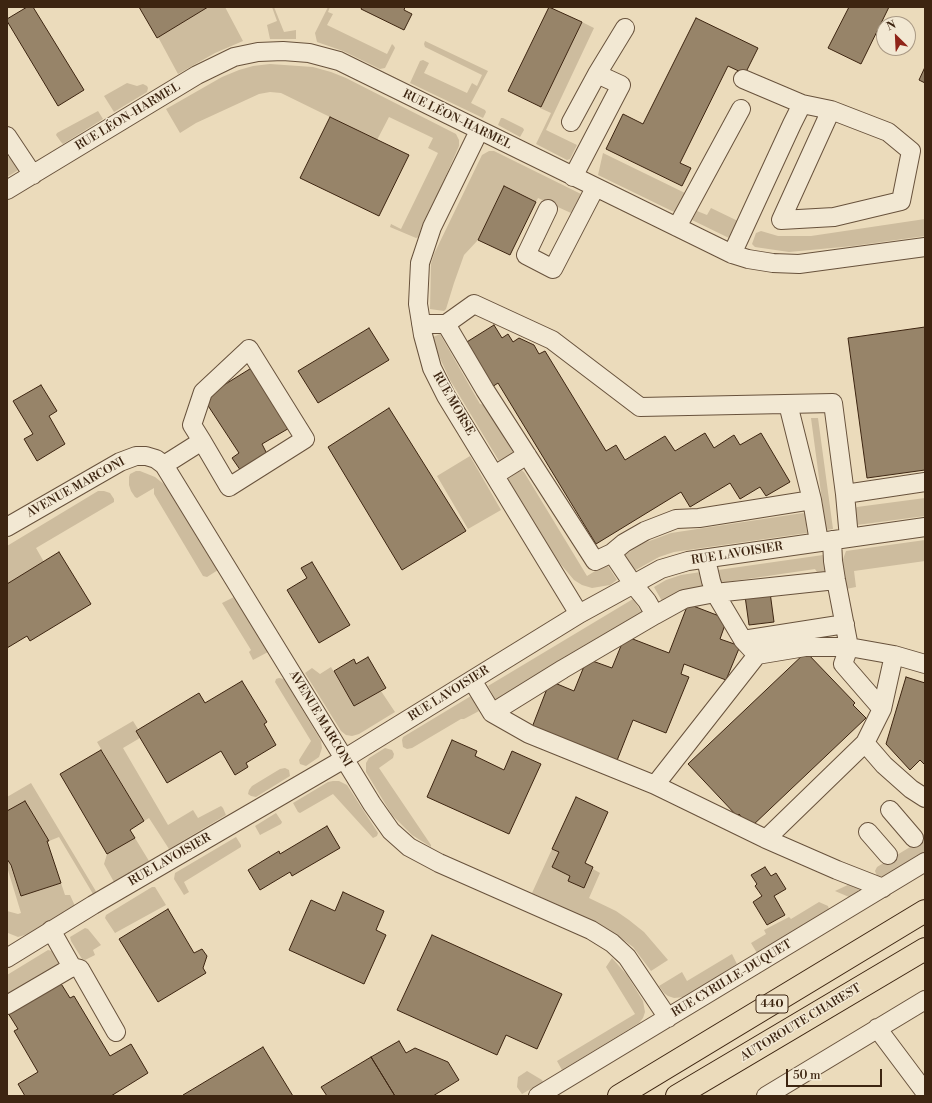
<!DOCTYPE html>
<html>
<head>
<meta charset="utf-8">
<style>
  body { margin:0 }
  #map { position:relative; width:932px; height:1103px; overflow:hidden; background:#ebdbbb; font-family:"Libre Bodoni",serif }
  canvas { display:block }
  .frame { position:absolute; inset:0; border:8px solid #3d2511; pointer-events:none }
  .north { position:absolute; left:876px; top:16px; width:40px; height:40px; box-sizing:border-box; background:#f2e8d3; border:1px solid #aa9a85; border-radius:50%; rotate:336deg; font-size:11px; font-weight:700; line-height:16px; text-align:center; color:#3d2511 }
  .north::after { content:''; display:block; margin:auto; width:14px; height:18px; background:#8f2418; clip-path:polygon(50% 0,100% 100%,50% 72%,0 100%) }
  .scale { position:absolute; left:786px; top:1069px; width:96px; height:18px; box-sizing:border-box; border:2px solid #3d2511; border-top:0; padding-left:5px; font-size:12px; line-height:14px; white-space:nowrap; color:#3d2511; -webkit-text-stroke:3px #f2e8d3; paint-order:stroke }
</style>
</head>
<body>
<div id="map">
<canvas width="932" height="1103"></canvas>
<div class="frame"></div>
<div class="north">N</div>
<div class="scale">50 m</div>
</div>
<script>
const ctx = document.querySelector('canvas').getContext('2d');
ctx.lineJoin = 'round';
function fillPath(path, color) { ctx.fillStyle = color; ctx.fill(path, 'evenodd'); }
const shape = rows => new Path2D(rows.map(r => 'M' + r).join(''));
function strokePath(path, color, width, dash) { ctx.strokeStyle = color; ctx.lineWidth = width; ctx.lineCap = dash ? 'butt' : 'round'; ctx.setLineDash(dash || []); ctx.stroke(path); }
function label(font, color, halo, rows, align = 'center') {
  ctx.font = font + ' "Libre Bodoni",serif'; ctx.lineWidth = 3; ctx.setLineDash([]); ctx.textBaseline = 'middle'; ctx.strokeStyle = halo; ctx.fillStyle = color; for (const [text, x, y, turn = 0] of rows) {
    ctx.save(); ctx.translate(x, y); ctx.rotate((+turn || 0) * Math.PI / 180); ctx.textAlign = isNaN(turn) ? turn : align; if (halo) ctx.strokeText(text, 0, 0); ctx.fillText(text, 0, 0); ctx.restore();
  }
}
fillPath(shape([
  [208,7,225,7,243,41,215,53,178,74,158,37],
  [272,7,274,7,284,32,296,30,296,39,270,39,267,25,277,21],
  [328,7,330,7,328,12,333,14,327,25,387,54,392,44,394,46,395,48,385,68,380,69,343,51,317,42,315,33],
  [582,22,594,28,546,130,577,145,570,159,567,160,536,144,551,113,540,108],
  [425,41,488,71,471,103,485,110,486,112,483,118,410,83,420,61,423,60,429,63,424,73,467,93,472,83,477,86,482,75,425,47,424,44],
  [270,64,313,67,331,72,346,78,456,134,459,140,459,146,419,237,416,238,390,227,391,224,401,229,438,153,428,148,433,138,389,117,377,140,281,93,270,92,259,94,196,123,180,133,166,109,222,77,239,70,253,66],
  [127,83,137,86,143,84,147,86,148,88,147,92,114,112,104,96],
  [98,111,103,119,63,144,61,142,56,135,57,133],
  [501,118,503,118,523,128,524,130,520,137,498,125],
  [489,151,494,151,581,194,571,213,538,198,536,202,503,187,478,240,464,255,454,283,446,309,444,311,430,309,431,264,434,254,482,155],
  [603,153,685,193,676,211,674,212,598,175],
  [11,156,20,169,7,177,7,158],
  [711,208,740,222,733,236,729,238,692,220,697,211,707,215],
  [925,219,925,236,853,246,789,252,755,247,752,244,756,233,761,231,778,236,811,236],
  [440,334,480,404,485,405,512,451,512,454,499,461,450,380,438,354,433,337],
  [811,418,818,418,833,529,826,530],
  [470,456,501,510,468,529,437,476],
  [521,470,524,472,587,576,605,565,608,566,617,580,610,585,592,588,582,585,574,580,558,561,508,479],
  [136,471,140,471,155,477,165,485,172,493,218,570,207,577,203,576,154,494,154,488,137,498,135,497,131,491,129,485,129,477,130,474],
  [98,491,104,491,110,493,114,499,114,502,36,548,44,562,7,584,7,546],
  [925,498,925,516,857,525,855,509,857,507],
  [803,513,805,514,807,533,674,552,659,557,634,571,625,556,626,554,644,543,671,533],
  [925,540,925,561,854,571,856,587,846,589,842,562,846,551],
  [823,555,828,564,829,575,820,577,815,569,720,583,718,570],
  [701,572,703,587,684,591,662,601,654,587,666,580,681,575],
  [234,597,268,652,253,660,249,652,251,650,222,603],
  [633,599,642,613,497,700,495,699,488,686],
  [331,667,354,706,381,691,395,712,359,734,352,736,346,735,341,731,305,673,312,668,320,674],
  [279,678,284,679,321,741,322,748,319,757,306,766,300,764,299,760,311,741,275,682,276,679],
  [471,696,479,711,464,719,461,719,412,748,407,749,403,747,402,740,403,737],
  [133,721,138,729,136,731,140,738,123,748,168,825,193,810,198,818,219,807,221,806,223,808,226,815,169,849,149,818,144,821,97,742],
  [385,748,392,750,394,754,393,758,379,768,431,845,431,847,412,835,392,815,366,772,366,763,369,758],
  [285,768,289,770,290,776,256,797,251,796,248,794,249,790,252,786,280,769],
  [333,781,339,781,347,785,378,833,377,836,373,838,333,794,300,813,298,812,293,803,328,782],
  [31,783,97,893,93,894,59,837,49,841,25,801,7,811,7,797],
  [276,813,282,822,281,824,260,835,255,826],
  [236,837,241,845,241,847,184,882,189,892,184,895,174,879,175,873],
  [135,838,149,861,114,882,104,864,107,854],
  [925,838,925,851,882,877,877,876,875,871,877,867],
  [552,849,559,852,552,867,570,876,584,888,593,869,600,873,589,898,616,911,629,920,644,932,668,960,651,971,633,947,621,938,601,925,532,893],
  [9,862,21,896,61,883,65,895,70,895,75,906,28,934,18,937,8,933,7,911,18,914,21,913,7,867,7,863],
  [852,883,860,886,858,892,849,897,835,891],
  [152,887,155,887,166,905,115,933,105,918,106,915],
  [819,902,828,906,829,909,757,953,751,943,766,934,764,930,789,917,791,919],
  [85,928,88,929,101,945,93,950,95,955,85,960,82,959,71,941,70,937],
  [48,950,52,951,58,960,58,966,7,999,7,975],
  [732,954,737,964,685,997,674,998,668,996,664,993,659,986,682,972,687,981],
  [612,958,627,975,643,1001,645,1012,643,1018,639,1023,562,1070,557,1061,635,1014,606,967],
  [527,1071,542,1080,543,1082,522,1094,517,1087,518,1077]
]), '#cdbc9e');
const building = shape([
  [27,7,33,7,84,90,58,106,7,21,7,19,27,7],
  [139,7,208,7,157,38,139,7],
  [362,7,405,7,404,10,412,14,404,30,361,9,362,7],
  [549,7,582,22,541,107,508,91,549,7],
  [849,7,889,7,861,64,828,48,849,7],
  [696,18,758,48,745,74,728,66,680,163,691,168,682,186,606,149,623,114,643,124,696,18],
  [925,67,925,83,919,80,925,67],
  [330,117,409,155,379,216,300,178,330,117],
  [504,186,536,202,510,255,478,240,504,186],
  [494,325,502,338,508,334,513,342,519,338,534,345,539,354,545,351,606,451,616,445,625,460,665,436,675,451,705,433,714,448,734,435,740,445,761,433,790,482,766,496,760,487,740,499,730,483,690,507,681,492,596,544,498,383,489,389,462,345,494,325],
  [925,327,925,470,867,478,848,338,925,327],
  [369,328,389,360,318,403,298,371,369,328],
  [253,367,291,427,262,444,269,458,243,474,232,458,239,453,203,398,253,367],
  [41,385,57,411,49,416,65,444,37,461,24,439,33,434,13,401,41,385],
  [389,408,466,531,402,570,328,447,389,408],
  [59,552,91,604,30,641,27,636,7,648,7,584,59,552],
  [312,562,350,625,319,643,287,590,307,578,301,568,312,562],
  [770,592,774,622,749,625,745,596,770,592],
  [688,604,727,619,720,639,740,646,726,680,684,664,681,674,689,677,666,733,633,720,616,763,531,730,550,681,574,691,587,659,612,668,625,636,669,653,688,604],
  [806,652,855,703,853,705,866,718,751,827,739,814,737,816,688,764,806,652],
  [368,657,386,688,354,706,334,671,354,659,356,664,368,657],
  [906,677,925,683,925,765,920,760,910,770,886,744,906,677],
  [242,681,267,722,264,724,276,745,246,763,248,767,235,775,221,751,167,783,136,731,199,693,205,703,242,681],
  [452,740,477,751,475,756,504,770,512,751,541,764,509,834,427,797,452,740],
  [101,750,144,821,130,830,135,838,107,854,60,774,101,750],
  [576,797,608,812,585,863,593,867,584,888,568,881,570,876,552,867,559,852,552,849,576,797],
  [25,801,49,841,47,841,61,883,21,896,11,865,7,859,7,811,25,801],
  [327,826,340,848,292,876,290,872,260,890,248,870,279,851,280,854,327,826],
  [765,867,771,876,776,873,786,889,774,896,785,915,767,925,753,902,762,896,755,886,757,884,751,875,765,867],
  [343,892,384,911,376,930,386,935,364,984,289,950,311,900,335,911,343,892],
  [168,909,194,953,202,949,207,956,203,968,206,973,158,1002,119,939,168,909],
  [432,935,562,994,537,1049,506,1035,497,1055,397,1010,432,935],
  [60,982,70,998,74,996,110,1056,131,1044,148,1073,111,1096,25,1096,18,1084,38,1072,14,1031,18,1029,8,1013,60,982],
  [399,1041,406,1053,415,1048,448,1062,459,1080,433,1096,395,1096,371,1057,399,1041],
  [263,1047,293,1096,184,1096,183,1095,263,1047],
  [371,1057,395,1096,327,1096,321,1087,371,1057]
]);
fillPath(building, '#978469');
strokePath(building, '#3d2511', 1);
const minor = shape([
  [802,104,831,110,888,132,911,151,901,201,834,217,781,220,831,110],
  [571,122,597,74],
  [479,131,432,227,420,263,418,304,423,335,432,368,446,396,579,614],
  [7,136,33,175],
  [573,177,621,85,597,74,625,28],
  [7,190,197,75,234,57,258,52,283,51,309,53,339,61,677,227,732,254,748,259,773,263,799,264,925,247],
  [548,209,526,255,553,269,595,188],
  [677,227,741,109],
  [732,254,792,124,802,104,743,79],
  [421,324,446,324,474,304,552,340,640,407,833,403,845,494],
  [446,324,485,390,595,561,612,553,633,584,647,601,655,615,684,599,715,593,743,640,757,655],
  [788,404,812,500,819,542],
  [164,465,202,441,229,487,305,439,249,349,203,392,192,425,202,441],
  [495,475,527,455],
  [7,527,120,462,136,456,146,456,156,459,164,465,372,804,391,831,409,847,439,863,591,930,612,943,627,957,668,1018],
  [849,538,845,494,925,482],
  [832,540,833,561,836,580,849,647,843,664,882,709,865,743,766,839,837,870,883,888],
  [612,553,624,543,645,531,676,519,699,518,812,500],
  [706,559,711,581,715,593,836,580],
  [743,640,845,624],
  [472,680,492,713,563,669,655,615],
  [882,709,894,655],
  [492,713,529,734,655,785],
  [865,743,884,765,911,789,925,798],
  [890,810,914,838],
  [868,832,888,855],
  [766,839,655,785,757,655,805,647,849,647,894,655,925,664],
  [7,958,93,905,344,759,579,614,661,569,688,561,925,527],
  [72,967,80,969,116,1032],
  [7,1005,72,967,51,930],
  [877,1028,925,1092],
  [538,1096,925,862],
  [766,1096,925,1000]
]);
const highway = shape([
  [619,1096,925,911],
  [677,1096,925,949]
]);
strokePath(minor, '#68523c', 20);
strokePath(highway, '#3d2511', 24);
strokePath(minor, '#f2e8d3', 18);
strokePath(highway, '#ebdbbb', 22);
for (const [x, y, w] of [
  [772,1004,32]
]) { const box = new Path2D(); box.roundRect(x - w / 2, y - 9, w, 18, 3); ctx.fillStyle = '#f2e8d3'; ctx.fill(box); strokePath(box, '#3d2511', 1); }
label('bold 11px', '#3d2511', null, [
  ["440",772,1004]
]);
label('12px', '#3d2511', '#f2e8d3', [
  ["RUE LÉON-HARMEL",128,117,-31],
  ["RUE LÉON-HARMEL",457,120,26],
  ["RUE MORSE",453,404,60],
  ["AVENUE MARCONI",76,488,-29],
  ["RUE LAVOISIER",737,554,-9],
  ["RUE LAVOISIER",449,694,-32],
  ["AVENUE MARCONI",320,719,59],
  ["RUE LAVOISIER",170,860,-30],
  ["RUE CYRILLE-DUQUET",732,979,-31],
  ["AUTOROUTE CHAREST",801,1023,-31]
]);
</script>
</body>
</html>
